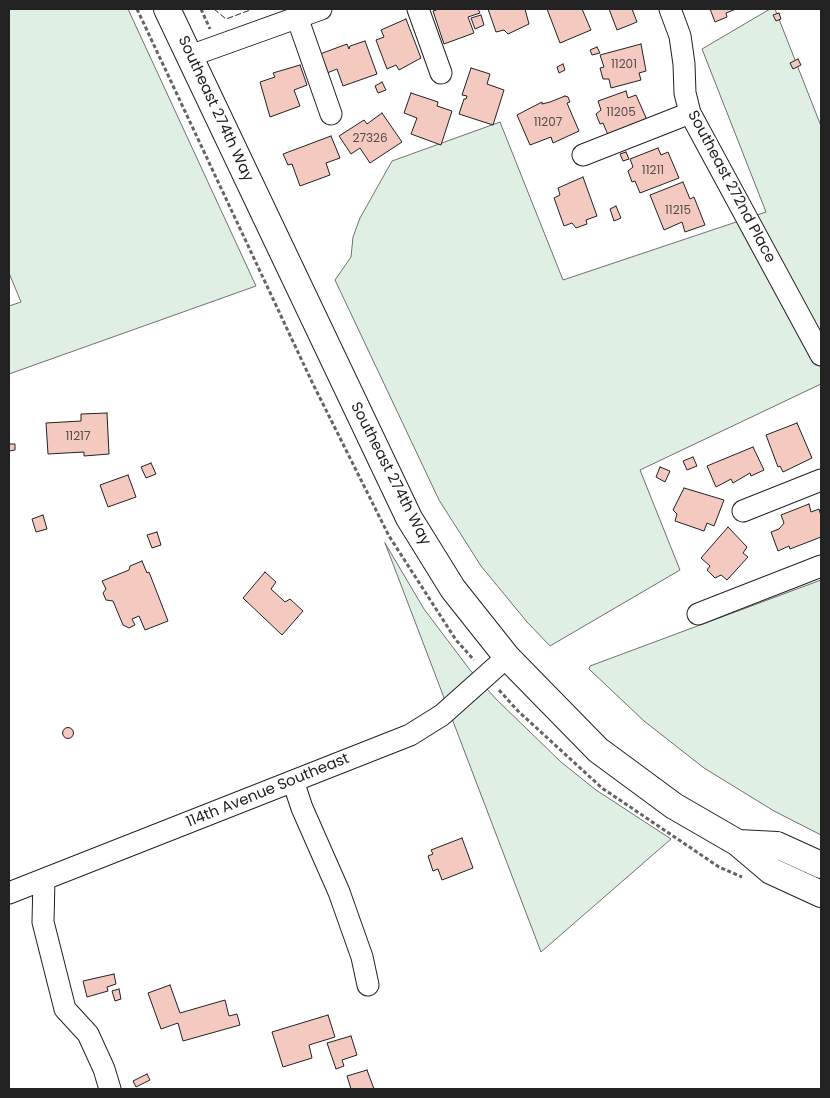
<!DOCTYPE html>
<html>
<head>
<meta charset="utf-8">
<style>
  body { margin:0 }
  #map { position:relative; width:830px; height:1098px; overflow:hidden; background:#fff; font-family:Poppins,sans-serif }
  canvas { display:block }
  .frame { position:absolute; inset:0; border:10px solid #222; pointer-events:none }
</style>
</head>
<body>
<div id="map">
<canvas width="830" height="1098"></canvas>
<div class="frame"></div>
</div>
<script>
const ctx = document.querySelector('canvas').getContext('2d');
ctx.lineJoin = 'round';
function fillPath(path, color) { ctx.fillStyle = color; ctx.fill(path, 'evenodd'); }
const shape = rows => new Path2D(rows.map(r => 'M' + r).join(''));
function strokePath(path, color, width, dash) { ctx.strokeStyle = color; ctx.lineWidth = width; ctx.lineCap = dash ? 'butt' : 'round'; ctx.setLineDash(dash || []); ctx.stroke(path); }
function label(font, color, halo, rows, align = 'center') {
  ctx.font = font + ' Poppins,sans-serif'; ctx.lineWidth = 4; ctx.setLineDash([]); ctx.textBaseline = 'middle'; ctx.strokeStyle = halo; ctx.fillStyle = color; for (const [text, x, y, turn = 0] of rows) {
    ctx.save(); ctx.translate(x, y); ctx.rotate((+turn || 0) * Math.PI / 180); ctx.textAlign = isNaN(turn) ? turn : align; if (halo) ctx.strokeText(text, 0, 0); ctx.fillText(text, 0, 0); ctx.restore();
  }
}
const green = shape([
  [9,9,128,9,256,286,9,374,9,306,21,302,9,273,9,9],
  [770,9,775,9,821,126,821,384,640,470,680,570,550,646,527,622,481,566,439,500,335,280,351,257,353,237,360,218,392,161,500,122,563,280,766,212,702,49,770,9],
  [385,543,424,609,470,670,496,699,561,762,596,790,671,839,541,952,385,543],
  [821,580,821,835,774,811,704,768,644,721,589,669,590,666,821,580]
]);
fillPath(green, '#e0efe3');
strokePath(green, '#6f6f6f', 1);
const building = shape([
  [439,9,478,9,480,13,468,17,474,33,444,44,433,11,439,9],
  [488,9,525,9,529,24,508,34,504,30,496,32,488,9],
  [547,9,582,9,591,30,560,43,547,9],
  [609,9,632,9,637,22,617,30,609,9],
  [710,9,736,9,726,13,727,17,715,22,710,9],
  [779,13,781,19,776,21,773,15,779,13],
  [481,15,484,25,475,29,471,18,481,15],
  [406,19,421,58,399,70,396,65,387,69,376,40,384,37,381,30,406,19],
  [365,41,377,74,343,86,337,69,327,73,320,54,347,44,349,49,350,46,365,41],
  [641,44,646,71,639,73,641,80,611,88,609,79,603,79,600,68,604,67,600,55,641,44],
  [597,47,600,53,592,55,590,50,597,47],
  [798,59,801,65,793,69,790,63,798,59],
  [563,64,565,70,559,73,557,67,563,64],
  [300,65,307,85,294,90,300,106,270,117,260,82,275,77,273,73,300,65],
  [471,68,490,74,487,84,504,90,493,125,459,114,464,99,466,99,467,96,462,95,471,68],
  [382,82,386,90,378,93,375,86,382,82],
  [626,91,628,98,636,95,647,120,608,135,603,123,600,124,596,114,601,110,598,101,626,91],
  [411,93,438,102,437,106,452,111,441,145,411,134,417,118,404,113,411,93],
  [565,96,568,97,570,102,567,103,579,131,553,143,551,137,530,145,517,115,542,102,542,104,550,102,565,96],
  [382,113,402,142,370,163,360,148,351,154,339,136,364,120,367,124,382,113],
  [331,136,340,158,326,163,330,175,300,186,292,164,288,165,283,154,331,136],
  [658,148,661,155,668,152,679,178,640,193,635,181,632,182,628,171,633,167,630,159,658,148],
  [626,152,629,159,623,161,620,154,626,152],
  [583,177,597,216,586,220,587,224,576,228,572,223,564,226,554,198,560,195,558,188,583,177],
  [683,182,690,199,694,197,705,225,685,232,682,222,664,230,650,195,683,182],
  [616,206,621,218,614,221,610,209,616,206],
  [107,413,109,454,84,456,84,452,48,454,46,423,81,421,81,414,107,413],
  [797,423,812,458,783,472,780,466,778,467,766,435,797,423],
  [9,444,15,444,15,450,9,451,9,444],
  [753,447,764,470,751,476,750,473,733,483,731,479,716,487,707,466,753,447],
  [693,457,697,466,687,470,683,461,693,457],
  [151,463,156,474,146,478,141,467,151,463],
  [660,467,670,471,665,482,656,477,660,467],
  [128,475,136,497,108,507,100,485,128,475],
  [684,488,724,500,714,526,707,523,704,531,675,521,677,514,673,510,684,488],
  [809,504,811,512,819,509,821,516,821,537,790,549,789,546,778,551,771,532,779,529,784,523,781,515,809,504],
  [43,515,47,529,36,532,32,519,43,515],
  [728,527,747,547,743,553,748,557,727,580,721,575,715,578,707,570,710,566,701,558,728,527],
  [157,532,161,545,152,548,147,535,157,532],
  [142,561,147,573,149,572,168,621,145,630,139,616,132,619,135,625,129,628,123,625,113,601,106,600,103,593,106,589,102,581,129,570,130,566,142,561],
  [265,572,276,582,271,589,285,602,290,599,303,611,282,635,243,598,265,572],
  '62.5 733a5.5 5.5 0 1 1 11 0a5.5 5.5 0 1 1-11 0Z',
  [462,838,473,868,442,880,438,869,433,871,428,856,433,854,431,850,462,838],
  [114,974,116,984,107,987,108,991,87,997,83,981,114,974],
  [170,985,180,1013,225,1000,229,1016,237,1014,240,1025,183,1041,178,1023,161,1029,148,993,170,985],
  [119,989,121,999,115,1001,112,991,119,989],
  [328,1015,335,1037,309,1045,312,1058,283,1067,272,1032,328,1015],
  [351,1036,357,1055,342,1060,344,1066,336,1069,327,1043,351,1036],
  [367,1070,374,1089,351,1089,347,1076,367,1070],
  [147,1074,150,1080,136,1087,133,1081,147,1074]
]);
fillPath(building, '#f3c9c0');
strokePath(building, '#222', 1);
const minor = shape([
  [418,9,441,73],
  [670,9,680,36,684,64,685,93,690,113,821,355],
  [297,17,331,114],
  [190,56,321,9],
  [583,155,690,113],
  [743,511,821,480],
  [698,614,821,566],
  [293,781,302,808,339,892,362,957,368,985],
  [44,880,43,922,65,1009,88,1034,104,1069,110,1089],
  [9,893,410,735,442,715,507,657]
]);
const major = shape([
  [167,9,409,518,453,589,507,657,598,750,674,806,738,843,771,871,821,894],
  [738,843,777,845,821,865]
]);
strokePath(minor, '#222', 23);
strokePath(major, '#222', 28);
strokePath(shape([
  [137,9,312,382,389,536,456,640,474,660],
  [201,9,210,29],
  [499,690,518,711,602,788,719,867,742,877]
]), '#646464', 3, [4, 2.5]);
strokePath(minor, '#fff', 21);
strokePath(major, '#fff', 26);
strokePath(shape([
  [214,9,226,19,253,9]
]), '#222', 1, [6, 2.5]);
label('12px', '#564c4a', null, [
  ["11201",624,65],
  ["11205",621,113],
  ["11207",548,123],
  ["27326",370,139],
  ["11211",653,171],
  ["11215",678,211],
  ["11217",78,437]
]);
label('15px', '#222', '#fff', [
  ["Southeast 274th Way",215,109,65],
  ["Southeast 272nd Place",731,187,62],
  ["Southeast 274th Way",390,474,63],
  ["114th Avenue Southeast",268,791,-22]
]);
</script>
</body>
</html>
